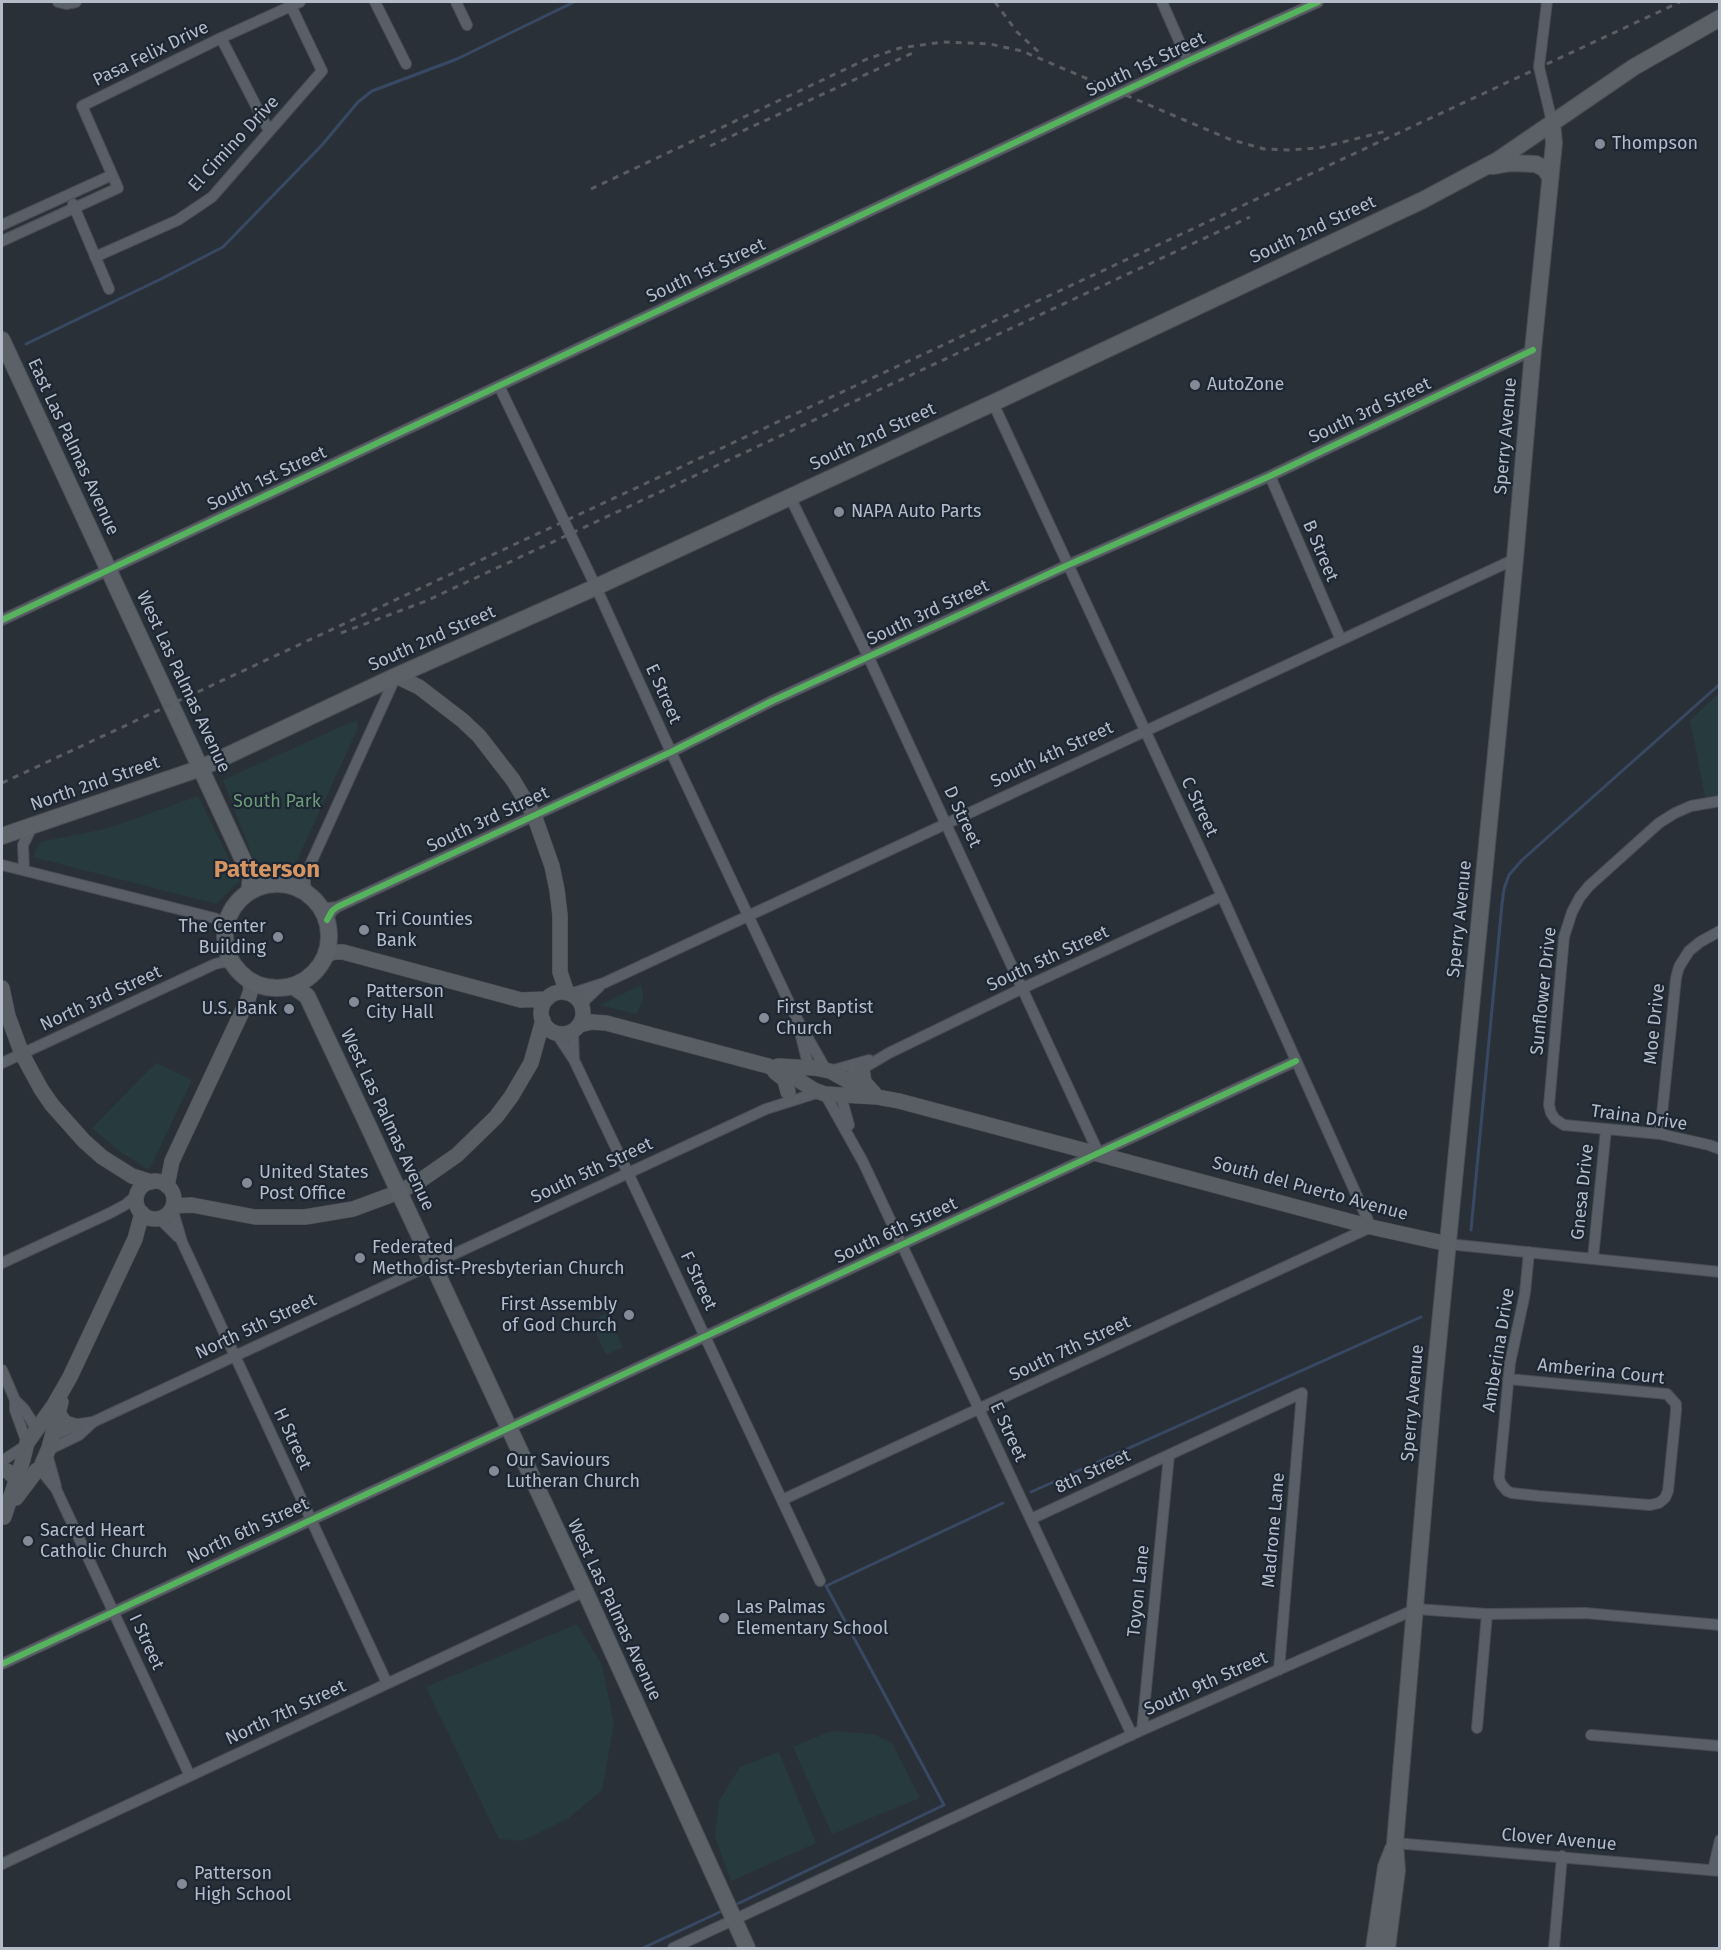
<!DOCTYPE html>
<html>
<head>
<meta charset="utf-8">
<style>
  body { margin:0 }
  #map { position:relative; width:1721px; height:1950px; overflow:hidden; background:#2a3038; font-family:"Fira Sans",sans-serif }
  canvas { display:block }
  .frame { position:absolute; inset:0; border:3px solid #b4bcc9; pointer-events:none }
</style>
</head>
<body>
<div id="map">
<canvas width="1721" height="1950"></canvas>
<div class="frame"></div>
</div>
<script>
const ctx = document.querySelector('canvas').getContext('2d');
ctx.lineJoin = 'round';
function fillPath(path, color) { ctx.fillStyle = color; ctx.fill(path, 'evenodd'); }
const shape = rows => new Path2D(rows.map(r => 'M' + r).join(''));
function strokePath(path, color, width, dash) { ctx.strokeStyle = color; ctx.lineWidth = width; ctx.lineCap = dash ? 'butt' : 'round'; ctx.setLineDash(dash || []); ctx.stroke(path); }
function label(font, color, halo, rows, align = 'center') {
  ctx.font = font + ' "Fira Sans",sans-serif'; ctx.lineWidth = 4.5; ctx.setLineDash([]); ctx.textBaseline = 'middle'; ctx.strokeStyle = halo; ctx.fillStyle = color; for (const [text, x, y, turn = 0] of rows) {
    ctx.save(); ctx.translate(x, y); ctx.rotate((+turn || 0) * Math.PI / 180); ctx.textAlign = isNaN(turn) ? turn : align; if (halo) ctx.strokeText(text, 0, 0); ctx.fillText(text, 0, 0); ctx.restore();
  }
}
fillPath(shape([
  [1719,693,1719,798,1705,797,1690,720],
  [356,720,358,728,293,869,258,871,223,780],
  [198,796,240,881,216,904,33,857,40,842,109,828],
  [641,985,643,993,643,1000,636,1014,600,1005],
  [156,1063,192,1080,149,1170,119,1151,92,1128],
  [607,1313,623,1347,606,1355,590,1321],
  [577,1624,602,1665,614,1724,602,1790,569,1818,522,1841,499,1839,426,1687],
  [831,1731,873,1734,892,1743,920,1798,832,1834,793,1747],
  [779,1752,816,1843,731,1881,715,1837,719,1801,740,1767]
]), '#273a3e');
strokePath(shape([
  [26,344,161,279,223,247,322,145,358,102,372,91,457,59,574,2],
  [1471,1230,1502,904,1504,889,1509,875,1522,860,1720,684],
  [1031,1492,1421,1317],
  [733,1906,944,1805,826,1586,1003,1503],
  [643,1948,724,1910]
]), '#384963', 3);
const street = shape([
  [58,2,66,4,76,2],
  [375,2,406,64],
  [456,2,467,25],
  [1162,2,1188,61],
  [1547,2,1539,67,1552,122],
  [221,38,269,131],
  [73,204,109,289],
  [2,225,112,175],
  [2,241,118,188,82,106,221,38,300,2],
  [95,257,178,220,212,197,322,71,291,6],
  [499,386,596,587,671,752,796,1017,826,1070],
  [1270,476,1341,640],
  [790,497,868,656,1099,1154],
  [2,620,1188,61,1318,2],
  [1720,801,1691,806,1675,813,1659,823,1589,886,1580,897,1572,912,1564,937,1549,1105,1551,1113,1555,1119,1564,1125,1660,1134,1709,1145,1720,1149],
  [2,865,214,918,221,921,225,930],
  [24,870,23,845,32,827],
  [305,876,305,885,309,895],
  [290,885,300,882,305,876,396,676],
  [319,906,328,908,337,907],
  [327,920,332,911,337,907,671,752,772,701,1068,565,1270,476,1533,350],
  [570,994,604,983,1515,559],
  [581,1004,599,987],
  [573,1031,574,1060],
  [800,1032,809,1068],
  [556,1033,574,1060,628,1173,820,1581],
  [2,1063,215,964,224,962,232,964],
  [830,1071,869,1060],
  [845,1079,889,1053,1023,988,1222,896],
  [825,1094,863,1162,1132,1735],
  [841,1096,849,1125],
  [1660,1134,1676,978,1679,967,1689,951,1700,942,1720,931],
  [172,1208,182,1242,387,1683],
  [159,1218,178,1237],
  [1448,1244,1720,1272],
  [1593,1258,1606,1129],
  [2,1263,110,1213,125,1205,138,1194],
  [2,1370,15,1400,15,1410,27,1443],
  [1508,1379,1667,1394,1676,1404,1676,1411,1668,1491,1665,1498,1659,1503,1650,1505,1539,1496,1512,1493,1507,1491,1501,1484,1499,1478,1510,1363,1525,1293,1529,1252],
  [15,1400,24,1409,36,1428],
  [52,1436,79,1424,93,1422,766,1109,820,1092],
  [48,1450,79,1435,93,1422],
  [47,1454,56,1486],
  [2,1461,25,1446],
  [40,1469,56,1489,190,1776],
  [782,1500,1371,1227,1222,896,993,403],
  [1031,1519,1302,1393,1279,1670],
  [2,1664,1296,1061],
  [1477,1728,1487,1614],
  [1142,1730,1169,1455],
  [1591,1735,1720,1746],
  [1395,1843,1720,1871],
  [2,1864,585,1591],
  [1713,1870,1720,1840],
  [673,1948,1142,1730,1416,1609,1487,1614,1585,1613,1720,1625],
  [1554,1948,1562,1856]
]);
const secondary = shape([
  [396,676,419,687,462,720,479,736,513,780,534,815,552,866,557,890,560,915,560,972,567,993],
  [325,956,334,952,343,952,521,1000,547,999],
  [2,988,8,1016,22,1054,41,1089,52,1105,84,1141,102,1157,132,1176,151,1182],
  '541 1013a21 21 0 1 1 42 0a21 21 0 1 1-42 0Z',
  [579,1025,592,1022,606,1023,768,1066,792,1076,814,1090,825,1094,877,1097,899,1101,1371,1227,1448,1244],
  [778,1066,814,1068,830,1071,859,1087,874,1093],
  [862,1069,864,1082,873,1092],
  [775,1072,785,1080,788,1092],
  '136 1200a19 19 0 1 1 38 0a19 19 0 1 1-38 0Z',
  [167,1186,172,1161,248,999,251,990,250,982],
  [173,1206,192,1205,255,1217,305,1217,353,1209,399,1192,421,1180,457,1155,496,1117,511,1097,531,1063,543,1020],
  [58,1413,65,1423,75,1426],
  [2,1469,9,1472,17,1480],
  [16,1498,37,1470,40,1469,49,1448,61,1402],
  [4,1517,22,1463,27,1443,54,1405,70,1377,135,1239,142,1213]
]);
const primary = shape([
  [1492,166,1510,163,1536,164,1545,169,1550,177],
  [2,340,251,877,249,892],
  [2,836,201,768,396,676,596,587,993,403,1423,200,1498,160,1634,67,1720,18],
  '225 936a52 52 0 1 1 104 0a52 52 0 1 1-104 0Z',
  [293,986,307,996,365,1119,585,1591,747,1948],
  [1374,1948,1386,1867,1393,1849],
  [1387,1948,1397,1870,1395,1843,1433,1395,1515,559,1533,350,1554,143,1552,122]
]);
strokePath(street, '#484c53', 12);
strokePath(secondary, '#484c53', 16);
strokePath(primary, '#484c55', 18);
strokePath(street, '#5a5e66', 10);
strokePath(secondary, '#595d64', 15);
strokePath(primary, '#5c6168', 16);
strokePath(shape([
  [995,2,1017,32,1042,55],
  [710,146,917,51],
  [591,189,867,59,900,48,943,42,990,44,1022,51,1229,139,1264,149,1288,150,1319,148,1387,131],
  [341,633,426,601,1250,217],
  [2,783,1680,2]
]), '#595d64', 3, [6, 6]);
strokePath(shape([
  [2,620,1188,61,1318,2],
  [327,920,332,911,337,907,671,752,772,701,1068,565,1270,476,1533,350],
  [2,1664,1296,1061]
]), '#56b35d', 6);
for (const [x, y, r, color] of [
  [1600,144,6,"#848b96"],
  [1195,385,6,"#848b96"],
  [839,512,6,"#848b96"],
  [364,930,6,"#848b96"],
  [278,937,6,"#848b96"],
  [354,1002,6,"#848b96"],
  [289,1009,6,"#848b96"],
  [764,1018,6,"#848b96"],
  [247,1183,6,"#848b96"],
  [360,1258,6,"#848b96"],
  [629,1315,6,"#848b96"],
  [494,1471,6,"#848b96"],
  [28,1541,6,"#848b96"],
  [724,1618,6,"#848b96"],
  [182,1884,6,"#848b96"]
]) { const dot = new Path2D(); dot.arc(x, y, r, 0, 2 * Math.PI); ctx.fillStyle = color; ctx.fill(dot); strokePath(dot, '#1d2633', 2); }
label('18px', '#b4bcc9', '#1d2633', [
  ["Pasa Felix Drive",151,54,-26],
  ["South 1st Street",1146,65,-25],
  ["El Cimino Drive",234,144,-47],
  ["South 2nd Street",1313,230,-25],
  ["South 1st Street",706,271,-25],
  ["South 3rd Street",1370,411,-25],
  ["Sperry Avenue",1506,436,-85],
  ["South 2nd Street",873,437,-25],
  ["East Las Palmas Avenue",73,447,65],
  ["South 1st Street",267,479,-25],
  ["B Street",1320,551,67],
  ["South 3rd Street",928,613,-25],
  ["South 2nd Street",432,639,-24],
  ["West Las Palmas Avenue",183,682,65],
  ["E Street",663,694,66],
  ["South 4th Street",1052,755,-25],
  ["North 2nd Street",95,784,-19],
  ["C Street",1199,807,65],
  ["D Street",962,817,65],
  ["South 3rd Street",488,820,-25],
  ["Sperry Avenue",1460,919,-84],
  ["South 5th Street",1048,959,-25],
  ["Sunflower Drive",1544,991,-84],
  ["North 3rd Street",101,999,-25],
  ["Moe Drive",1655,1024,-84],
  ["Traina Drive",1639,1118,8],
  ["West Las Palmas Avenue",387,1120,65],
  ["South 5th Street",592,1171,-25],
  ["South del Puerto Avenue",1310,1189,15],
  ["Gnesa Drive",1583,1192,-84],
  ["South 6th Street",896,1231,-25],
  ["F Street",698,1281,65],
  ["North 5th Street",256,1327,-25],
  ["South 7th Street",1070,1349,-25],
  ["Amberina Drive",1499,1350,-81],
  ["Amberina Court",1601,1372,6],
  ["Sperry Avenue",1413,1403,-85],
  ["E Street",1008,1432,65],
  ["H Street",292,1439,65],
  ["8th Street",1093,1472,-25],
  ["Madrone Lane",1274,1530,-85],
  ["North 6th Street",248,1531,-25],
  ["Toyon Lane",1139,1591,-84],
  ["West Las Palmas Avenue",614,1610,65],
  ["I Street",146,1642,65],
  ["South 9th Street",1206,1684,-24],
  ["North 7th Street",286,1713,-25],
  ["Clover Avenue",1559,1840,5]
]);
label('18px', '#b4bcc9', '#1d2633', [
  ["Thompson",1612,144],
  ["AutoZone",1207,385],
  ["NAPA Auto Parts",851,512],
  ["Tri Counties",376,920],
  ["Bank",376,941],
  ["The Center",266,927,"right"],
  ["Building",266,948,"right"],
  ["Patterson",366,992],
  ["City Hall",366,1013],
  ["First Baptist",776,1008],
  ["Church",776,1029],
  ["U.S. Bank",277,1009,"right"],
  ["United States",259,1173],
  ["Post Office",259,1194],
  ["Federated",372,1248],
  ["Methodist-Presbyterian Church",372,1269],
  ["First Assembly",617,1305,"right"],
  ["of God Church",617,1326,"right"],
  ["Our Saviours",506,1461],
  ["Lutheran Church",506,1482],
  ["Sacred Heart",40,1531],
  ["Catholic Church",40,1552],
  ["Las Palmas",736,1608],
  ["Elementary School",736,1629],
  ["Patterson",194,1874],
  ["High School",194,1895]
], 'left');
label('18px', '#6b9a76', '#1d2633', [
  ["South Park",277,802]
]);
label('bold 24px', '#d59563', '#1d2633', [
  ["Patterson",267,870]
]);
</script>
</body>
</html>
